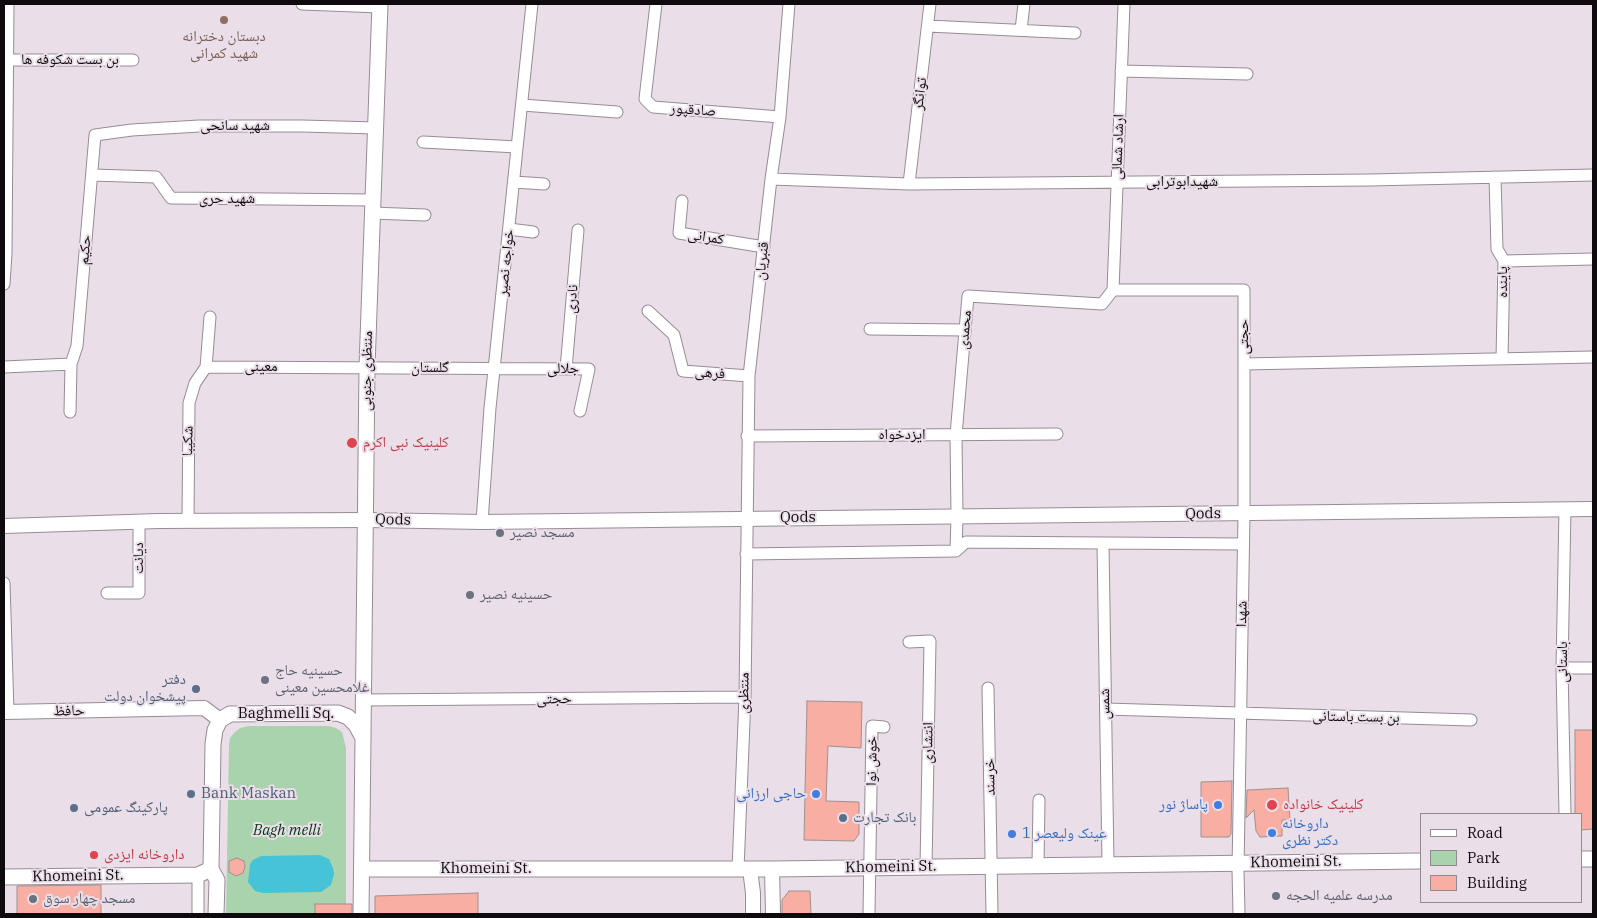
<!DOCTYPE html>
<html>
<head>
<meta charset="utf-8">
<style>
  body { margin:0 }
  #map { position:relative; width:1597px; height:918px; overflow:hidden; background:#eadee9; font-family:"IBM Plex Serif",serif }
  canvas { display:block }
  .frame { position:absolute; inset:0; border:5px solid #0e0a0e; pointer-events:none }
  .legend { position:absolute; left:1420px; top:813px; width:162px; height:90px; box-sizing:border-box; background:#eadee9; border:1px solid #928991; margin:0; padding:6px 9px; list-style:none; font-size:15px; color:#0e0a0e }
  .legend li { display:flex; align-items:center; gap:10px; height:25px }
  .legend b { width:25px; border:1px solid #928991 }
</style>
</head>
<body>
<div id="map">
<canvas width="1597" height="918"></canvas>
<div class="frame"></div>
<ul class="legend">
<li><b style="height:6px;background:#fff"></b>Road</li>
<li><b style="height:14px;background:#a8d3ac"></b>Park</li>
<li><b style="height:14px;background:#f8aea2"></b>Building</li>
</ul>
</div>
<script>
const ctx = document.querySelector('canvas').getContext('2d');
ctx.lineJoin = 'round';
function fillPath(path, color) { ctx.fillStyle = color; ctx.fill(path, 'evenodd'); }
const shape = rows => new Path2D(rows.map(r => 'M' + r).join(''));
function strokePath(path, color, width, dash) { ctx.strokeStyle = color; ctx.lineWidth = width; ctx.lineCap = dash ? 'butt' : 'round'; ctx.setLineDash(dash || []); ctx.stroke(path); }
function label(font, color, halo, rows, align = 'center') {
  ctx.font = font + ' "IBM Plex Serif","Noto Naskh Arabic",serif'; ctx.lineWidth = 4; ctx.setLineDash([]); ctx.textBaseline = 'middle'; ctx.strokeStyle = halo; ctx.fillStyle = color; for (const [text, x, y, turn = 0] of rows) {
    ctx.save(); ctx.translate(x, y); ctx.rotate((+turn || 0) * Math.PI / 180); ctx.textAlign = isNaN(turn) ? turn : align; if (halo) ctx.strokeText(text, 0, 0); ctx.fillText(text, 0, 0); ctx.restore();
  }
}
fillPath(shape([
  [249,726,328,726,336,728,342,732,346,748,346,914,226,914,229,746,230,738,235,732,240,728]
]), '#a8d3ac');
fillPath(shape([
  [320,855,329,859,333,868,334,874,331,885,321,892,263,893,255,891,248,882,250,864,253,860,261,856]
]), '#47c3d8');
const building = shape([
  [807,701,862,702,861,748,828,746,826,801,859,802,859,834,854,841,804,840,807,701],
  [1575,730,1593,730,1593,829,1581,830,1581,814,1575,814,1575,730],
  [1232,781,1231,834,1229,837,1201,837,1201,782,1232,781],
  [1288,788,1290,820,1282,820,1282,836,1260,837,1256,831,1254,810,1246,818,1247,790,1288,788],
  [237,858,244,861,245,867,243,873,236,876,229,872,229,861,237,858],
  [101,885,101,914,17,914,17,886,101,885],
  [789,891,810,891,811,914,782,914,782,900,789,891],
  [478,893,478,914,375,914,375,896,478,893],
  [315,904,352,904,352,914,315,914,315,904]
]);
fillPath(building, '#f8aea2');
strokePath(building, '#a0908d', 1);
const minor = shape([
  [302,4,380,7],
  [656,4,645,99,653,107,780,117],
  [928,26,1075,33],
  [1021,30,1024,4],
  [8,60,133,60],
  [1121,71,1247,74],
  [522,105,617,112],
  [423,142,517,147],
  [92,175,156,177,171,198,373,200],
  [1495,177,1497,249,1504,261,1502,359],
  [771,179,909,184,1370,180,1593,175],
  [514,182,544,184],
  [909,184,930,4],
  [682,201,679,233,764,247],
  [372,213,425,215],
  [509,229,533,232],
  [1504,261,1593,259],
  [4,284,6,254,8,4],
  [1113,290,1244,290,1244,514,1238,870,1239,914],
  [1113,290,1124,4],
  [648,311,674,335,683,371,749,376],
  [210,317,206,367,589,369,580,411],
  [870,329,965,330],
  [1244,364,1593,357],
  [4,367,71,364],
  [566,369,578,230],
  [70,412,71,364,77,346,95,135,132,130,199,126,302,126,376,128],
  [747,436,1057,434],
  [1565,509,1562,668,1565,814],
  [188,521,189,403,195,383,206,367],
  [482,522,490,408,532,4],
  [1103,543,1108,864],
  [956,551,957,516,956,435,968,296,1102,304,1113,290],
  [746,554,956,551,966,542,1243,544],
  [4,583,8,712],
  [107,593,139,593,139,522],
  [909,642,930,641,926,867],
  [1562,668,1593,668],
  [988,688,992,914],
  [363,700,745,697],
  [1106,709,1471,720],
  [1038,865,1039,800],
  [738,869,745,697,749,376,771,179,780,117,789,4],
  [198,914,198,875],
  [869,914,872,726,884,727]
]);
const tertiary = shape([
  [4,526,159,521,366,520,482,522,1593,509],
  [4,712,204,708,220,720],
  [750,869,753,893,753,914],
  [772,869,773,914]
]);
const secondary = shape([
  [363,738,367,367,380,4],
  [1581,859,1593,859],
  [362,869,772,869,1421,861],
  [4,877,198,875,211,869],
  [216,914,217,880,211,869,213,744,215,730,220,720,230,714,338,713,348,717,356,725,363,738,361,914]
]);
strokePath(minor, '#968c96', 13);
strokePath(tertiary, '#968c96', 16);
strokePath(secondary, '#968c96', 17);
strokePath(minor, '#fff', 11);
strokePath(tertiary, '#fff', 14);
strokePath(secondary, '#fff', 15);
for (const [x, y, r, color] of [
  [224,20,5,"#8d6e63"],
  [352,443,6,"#e0444e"],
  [500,533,5,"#6b7280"],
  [470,595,5,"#6b7280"],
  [265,680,5,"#6b7280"],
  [196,689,5,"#5c6f8a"],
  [191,794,5,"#5c6f8a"],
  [816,794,5,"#3f7fe0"],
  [1218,805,5,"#3f7fe0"],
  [1272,805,6,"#e0444e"],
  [74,808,5,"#5c6f8a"],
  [843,818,5,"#5c6f8a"],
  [1272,833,5,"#3f7fe0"],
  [1012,834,5,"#3f7fe0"],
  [94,855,5,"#e0444e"],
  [1276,896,5,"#6b7280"],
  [33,899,5,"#6b7280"]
]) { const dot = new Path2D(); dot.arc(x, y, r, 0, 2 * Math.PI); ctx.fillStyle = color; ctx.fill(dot); strokePath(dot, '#eadee9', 2); }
label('15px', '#785e54', '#eadee9', [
  ["دبستان دخترانه",224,37],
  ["شهید کمرانی",224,54]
]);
label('15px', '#0e0a0e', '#eadee9', [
  ["بن بست شکوفه ها",70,60],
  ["توانگر",920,94,-83],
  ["صادقپور",693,110,4],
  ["شهید سانحی",235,126],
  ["ارشاد شمالی",1118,147,-88],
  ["شهیدابوترابی",1182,182],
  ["شهید حری",227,199],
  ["کمرانی",706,237,9],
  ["حکیم",85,250,-85],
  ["قنبریان",762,261,-84],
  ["خواجه نصیر",506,263,-84],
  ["پاینده",1503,282,-90],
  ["نادری",572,299,-85],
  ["محمدی",965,330,-85],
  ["حجتی",1244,337,-90],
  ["معینی",261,367],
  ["گلستان",430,368],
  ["جلالی",563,369],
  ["منتظری جنوبی",367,371,-89],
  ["فرهی",710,373,5],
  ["ایزدخواه",902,435],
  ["شکیبا",188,441,-89],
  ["Qods",1203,514,-1],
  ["Qods",798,518],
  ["Qods",393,520,1],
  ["دیانت",139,558,-90],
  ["شهدا",1242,614,-89],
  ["باستانی",1563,662,-90],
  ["منتظری",744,693,-89],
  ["حجتی",554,699,-1],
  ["شمس",1105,704,-91],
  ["حافظ",69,711,-1],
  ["Baghmelli Sq.",286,714],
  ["بن بست باستانی",1356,717,1],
  ["انتشاری",928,743,-89],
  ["خوش نوا",872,761,-89],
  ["خرسند",990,777,-91],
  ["Khomeini St.",1296,862,-1],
  ["Khomeini St.",891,867,-1],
  ["Khomeini St.",486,869],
  ["Khomeini St.",78,876,-1]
]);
label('15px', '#be3a42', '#eadee9', [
  ["کلینیک نبی اکرم",363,443],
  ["کلینیک خانواده",1283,805],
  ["داروخانه ایزدی",104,855]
], 'left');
label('15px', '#5b616d', '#eadee9', [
  ["مسجد نصیر",510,533],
  ["حسینیه نصیر",480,595],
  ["حسینیه حاج",275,671],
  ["غلامحسین معینی",275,688],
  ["مدرسه علمیه الحجه",1286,896],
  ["مسجد چهار سوق",43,899]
], 'left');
label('15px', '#4e5e75', '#eadee9', [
  ["دفتر",186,680,"right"],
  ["پیشخوان دولت",186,697,"right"],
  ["Bank Maskan",201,794],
  ["پارکینگ عمومی",84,808],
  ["بانک تجارت",853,818]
], 'left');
label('15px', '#366cbe', '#eadee9', [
  ["حاجی ارزانی",806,794],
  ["پاساژ نور",1208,805],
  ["داروخانه",1282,824,"left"],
  ["دکتر نظری",1282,841,"left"],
  ["عینک ولیعصر 1",1022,834,"left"]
], 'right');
label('italic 15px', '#033811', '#eadee9', [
  ["Bagh melli",287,831]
]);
</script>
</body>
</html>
